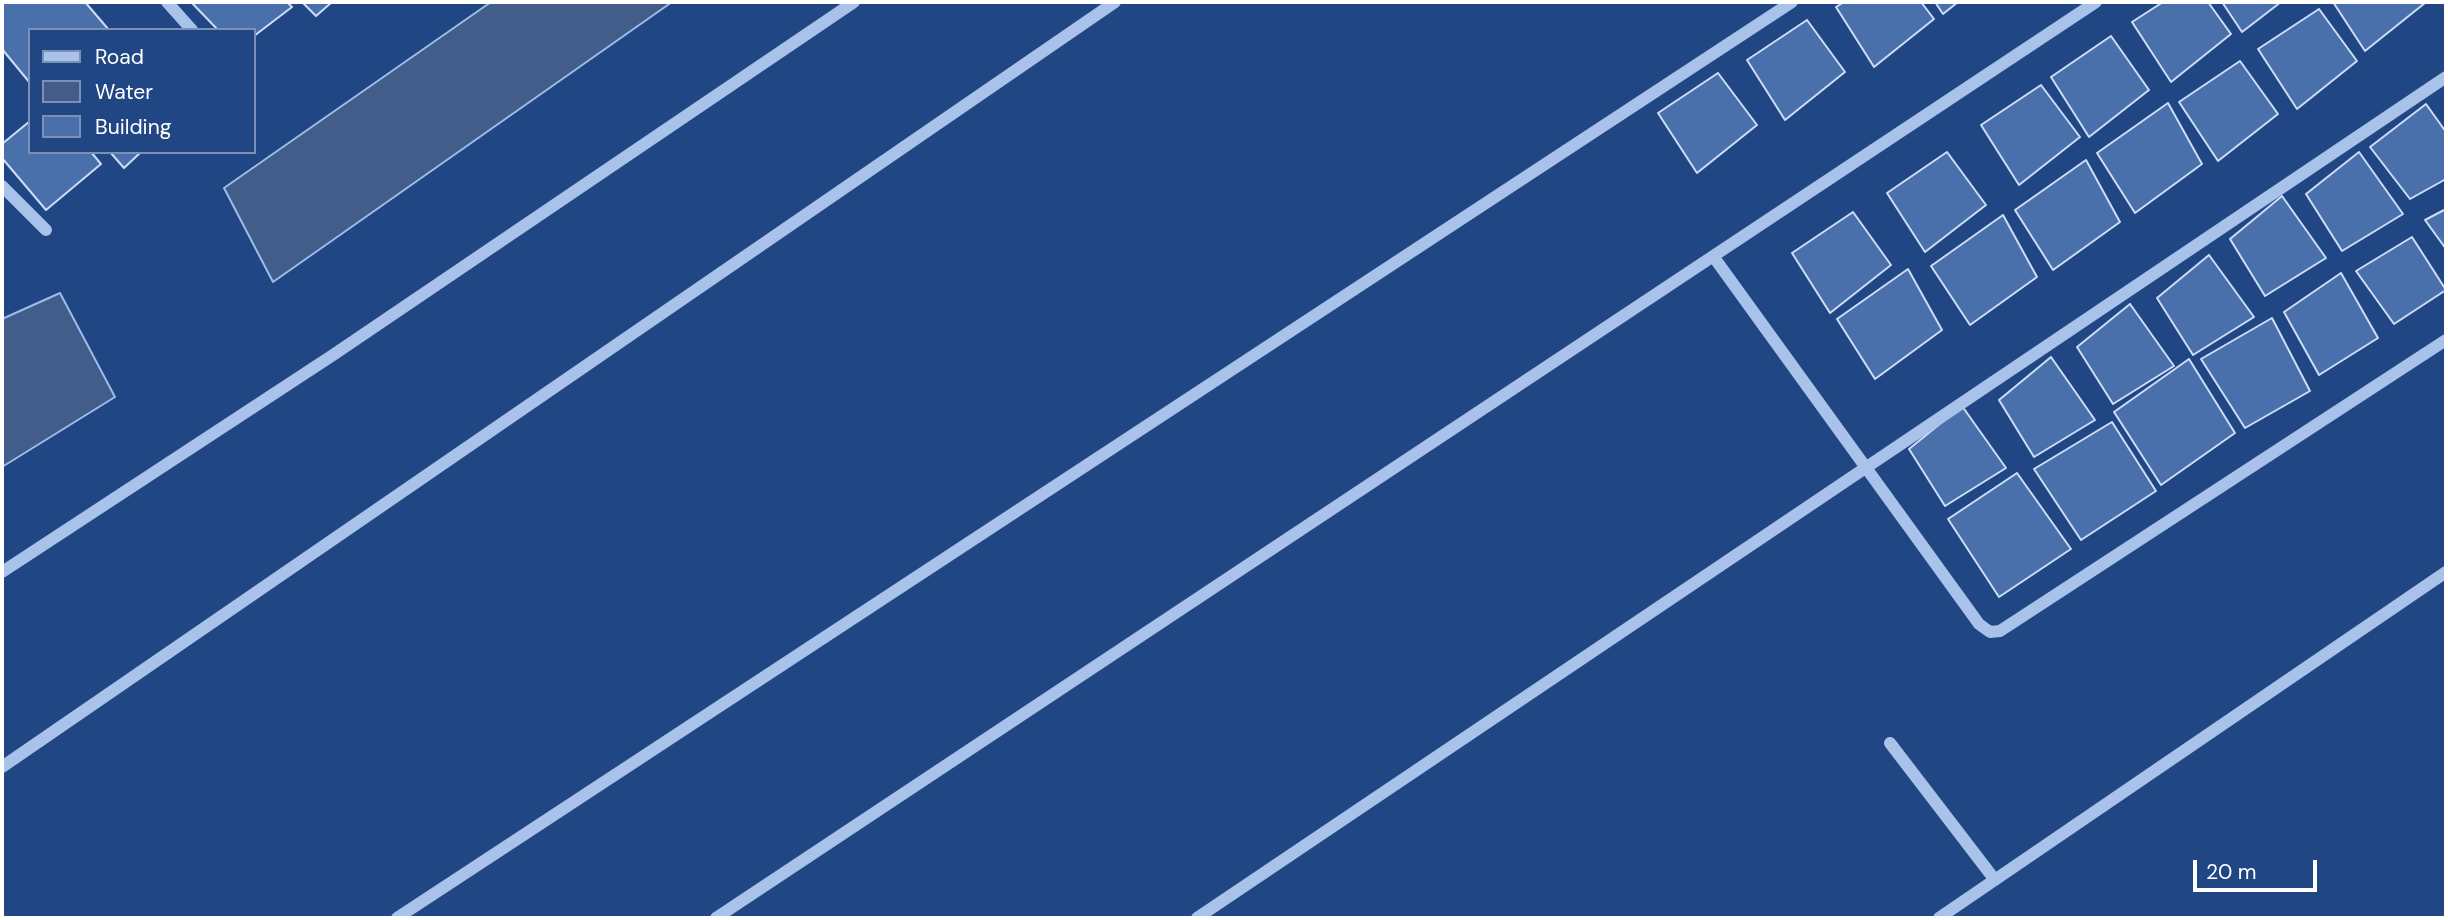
<!DOCTYPE html>
<html>
<head>
<meta charset="utf-8">
<style>
  body { margin:0 }
  #map { position:relative; width:2448px; height:920px; overflow:hidden; background:#214684; font-family:"DM Sans",sans-serif }
  canvas { display:block }
  .frame { position:absolute; inset:0; border:4px solid #fff; pointer-events:none }
  .legend { position:absolute; left:28px; top:28px; width:228px; height:126px; box-sizing:border-box; background:#214684; border:2px solid #7a90b5; margin:0; padding:9px 12px; list-style:none; font-size:21px; color:#fff }
  .legend li { display:flex; align-items:center; gap:14px; height:35px }
  .legend b { width:35px; border:2px solid #7a90b5 }
  .scale { position:absolute; left:2193px; top:860px; width:124px; height:32px; box-sizing:border-box; border:4px solid #fff; border-top:0; padding-left:9px; font-size:21px; line-height:24px; white-space:nowrap; color:#fff; -webkit-text-stroke:5px #214684; paint-order:stroke }
</style>
</head>
<body>
<div id="map">
<canvas width="2448" height="920"></canvas>
<div class="frame"></div>
<ul class="legend">
<li><b style="height:9px;background:#a9c2e9"></b>Road</li>
<li><b style="height:19px;background:#435d8a"></b>Water</li>
<li><b style="height:19px;background:#4a70ac"></b>Building</li>
</ul>
<div class="scale">20 m</div>
</div>
<script>
const ctx = document.querySelector('canvas').getContext('2d');
ctx.lineJoin = 'round';
function fillPath(path, color) { ctx.fillStyle = color; ctx.fill(path, 'evenodd'); }
const shape = rows => new Path2D(rows.map(r => 'M' + r).join(''));
function strokePath(path, color, width, dash) { ctx.strokeStyle = color; ctx.lineWidth = width; ctx.lineCap = dash ? 'butt' : 'round'; ctx.setLineDash(dash || []); ctx.stroke(path); }
const water = shape([
  [491,2,672,2,273,282,224,188,491,2],
  [60,293,115,397,2,467,2,319,60,293]
]);
fillPath(water, '#435d8a');
strokePath(water, '#9dbcea', 2);
const building = shape([
  [2,2,85,2,109,30,30,30,30,83,2,49,2,2],
  [191,2,287,2,292,7,254,36,254,30,218,30,191,2],
  [302,2,332,2,316,16,302,2],
  [1844,2,1921,2,1934,19,1874,67,1836,7,1844,2],
  [1935,2,1958,2,1943,14,1935,2],
  [2163,2,2208,2,2231,34,2171,82,2132,22,2163,2],
  [2222,2,2281,2,2242,32,2222,2],
  [2333,2,2424,2,2425,3,2365,51,2333,2],
  [2319,9,2357,61,2297,109,2258,49,2319,9],
  [1807,20,1845,72,1785,120,1747,60,1807,20],
  [2111,36,2149,90,2089,137,2051,77,2111,36],
  [2240,61,2278,114,2218,161,2179,102,2240,61],
  [1718,73,1757,125,1697,173,1658,113,1718,73],
  [2041,85,2080,137,2019,185,1981,125,2041,85],
  [2168,103,2202,164,2135,213,2097,153,2168,103],
  [2426,104,2446,132,2446,179,2410,199,2370,147,2426,104],
  [30,121,30,152,91,152,101,164,46,210,2,158,2,144,30,121],
  [110,152,141,152,124,168,110,152],
  [1947,152,1986,205,1925,252,1887,193,1947,152],
  [2359,152,2403,214,2342,251,2306,194,2359,152],
  [2086,160,2120,222,2053,270,2015,210,2086,160],
  [2282,196,2326,258,2265,296,2230,239,2282,196],
  [2446,209,2446,249,2425,220,2446,209],
  [1853,212,1891,265,1830,313,1792,253,1853,212],
  [2003,215,2037,277,1970,325,1931,266,2003,215],
  [2412,237,2446,290,2394,324,2356,271,2412,237],
  [2209,255,2254,317,2193,355,2157,298,2209,255],
  [1908,269,1942,330,1875,379,1837,319,1908,269],
  [2341,273,2378,338,2319,375,2284,312,2341,273],
  [2130,304,2174,366,2113,404,2077,347,2130,304],
  [2272,318,2310,391,2245,428,2201,359,2272,318],
  [2051,357,2095,420,2034,457,1999,400,2051,357],
  [2189,359,2235,433,2161,485,2114,412,2189,359],
  [1962,406,2006,468,1945,506,1909,449,1962,406],
  [2112,422,2156,491,2081,540,2034,469,2112,422],
  [2017,473,2071,549,1999,597,1948,519,2017,473]
]);
fillPath(building, '#4a70ac');
strokePath(building, '#ceddf7', 2);
strokePath(shape([
  [167,2,192,30],
  [2,186,46,230],
  [1713,256,1979,624,1990,632,2000,631,2446,340],
  [2,572,333,355,854,2],
  [1890,743,1995,880],
  [2,767,1115,2],
  [397,918,1792,2],
  [716,918,2096,2],
  [1197,918,2446,77],
  [1939,918,2446,572]
]), '#a9c2e9', 12);
</script>
</body>
</html>
